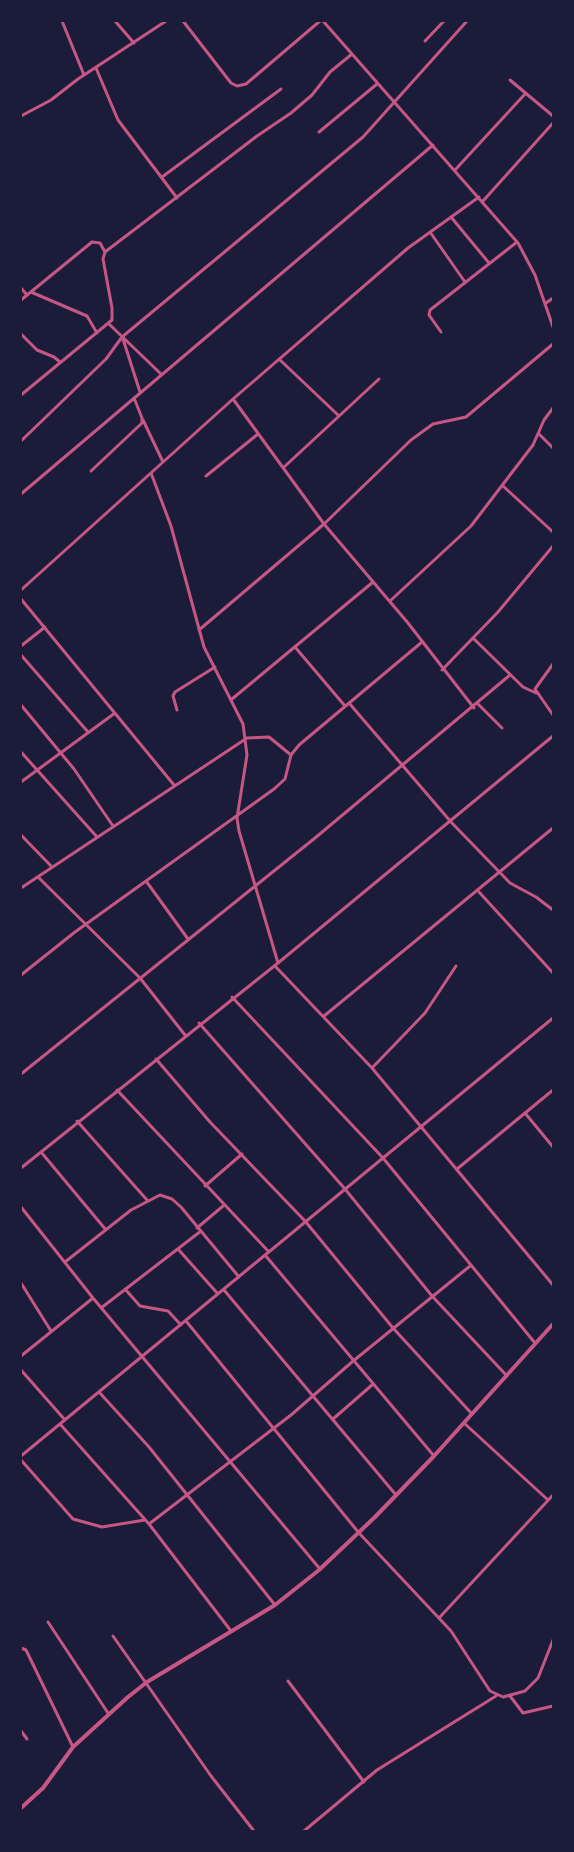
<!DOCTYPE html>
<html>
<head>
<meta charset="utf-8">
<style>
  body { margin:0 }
  #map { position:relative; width:574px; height:1852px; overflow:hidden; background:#1b1b3a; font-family:Spectral,serif }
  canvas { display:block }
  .frame { position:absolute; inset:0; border:22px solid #1b1b3a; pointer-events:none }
</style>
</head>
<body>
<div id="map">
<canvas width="574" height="1852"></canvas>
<div class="frame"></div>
</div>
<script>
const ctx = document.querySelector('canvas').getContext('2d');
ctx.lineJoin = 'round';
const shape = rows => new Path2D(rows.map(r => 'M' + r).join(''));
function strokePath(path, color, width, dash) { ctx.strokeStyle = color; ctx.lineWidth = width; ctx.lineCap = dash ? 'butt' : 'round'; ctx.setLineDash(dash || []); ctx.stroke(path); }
strokePath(shape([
  [62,21,84,75],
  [115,21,134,43],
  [183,21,231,83,237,86,246,84,320,21],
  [323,21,518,243,535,275,553,327],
  [425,41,444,21],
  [96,68,118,120,177,198],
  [510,80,553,116],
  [21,116,51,100,78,79,166,21],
  [319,132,377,84],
  [455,170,525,94],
  [162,177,281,89],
  [483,201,553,123],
  [451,217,489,263],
  [430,232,465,282],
  [21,288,27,295],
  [31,292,87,316,97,333],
  [21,300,92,242,100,243,105,252],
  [546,303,553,298],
  [109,324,161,374],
  [441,332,429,315,430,310,517,242],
  [21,334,37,350,54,357,60,362],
  [123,339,140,392],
  [279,359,338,415],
  [21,395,112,320,112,308,103,259,105,252,257,136,291,113,312,95,330,72,352,54],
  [233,399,324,524,408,623,474,708],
  [143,420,163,462],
  [539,434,553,448],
  [21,441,106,359,122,337,363,137,467,21],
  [283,468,379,379],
  [91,471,142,423,142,418,134,398],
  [151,473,171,526,204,647,243,724,247,755,237,818,239,831,278,963],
  [206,476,258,434],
  [503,486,553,532],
  [21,494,433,145],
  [21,590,233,399,408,248,479,197],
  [21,599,174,785],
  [390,601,471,526,533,445,544,420,553,408],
  [199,630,324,524,411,440,433,424,466,417,553,344],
  [474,639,523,687,536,693],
  [21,646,45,627],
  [295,647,345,706],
  [21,655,88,732],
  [553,664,535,689,553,715],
  [442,670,498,612,553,546],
  [232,699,373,582],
  [349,703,451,822,510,883,536,897,553,910],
  [478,704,502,728],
  [21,705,74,769,113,826],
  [177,710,173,696,175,692,215,667],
  [21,752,97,837],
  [21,782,115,713],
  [21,835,52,867],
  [38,877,140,978,185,1035],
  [146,881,188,939],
  [21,888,247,738,269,737,291,755],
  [479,892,553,973],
  [275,966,372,1068,553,1285],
  [21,975,75,932,274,789,285,779,291,755,299,745,422,642],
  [232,997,383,1158,535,1343],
  [324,1016,553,828],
  [199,1023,345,1189,432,1296,507,1376],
  [156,1059,210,1122,305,1221,393,1328,472,1414],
  [372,1068,425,1013,456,966],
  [21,1074,315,838,510,675],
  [117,1090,269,1252],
  [525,1113,553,1147],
  [77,1121,147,1200],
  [41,1152,106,1230],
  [21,1168,278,963,553,736],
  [457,1169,553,1090],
  [205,1186,242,1154],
  [21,1207,93,1298,320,1569],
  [197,1228,223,1206],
  [178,1249,218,1294],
  [265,1255,434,1456],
  [65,1262,131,1210,160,1195,172,1199,181,1207,239,1277],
  [21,1283,51,1331],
  [125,1289,140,1306,168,1311,181,1325],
  [224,1290,396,1495],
  [101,1308,201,1231],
  [186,1321,359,1533,451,1631,490,1691,503,1697,525,1691,538,1678,553,1640],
  [21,1356,93,1298],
  [21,1370,65,1420],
  [99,1392,149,1447,275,1605],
  [333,1419,372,1385],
  [464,1423,548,1500],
  [60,1424,149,1524,231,1631],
  [21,1456,553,1018],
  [21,1460,73,1519,102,1527,145,1520],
  [149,1524,291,1415,352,1362,470,1266],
  [439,1618,553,1495],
  [48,1622,108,1713],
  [113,1636,211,1776,254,1831],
  [21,1648,26,1650,73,1747],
  [288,1681,364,1782],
  [510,1696,523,1713,553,1706],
  [21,1731,27,1739],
  [304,1831,377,1770,496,1696]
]), '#c65784', 3);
strokePath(shape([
  [21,1808,43,1788,73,1747,128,1697,147,1682,275,1605,319,1570,375,1517,434,1456,553,1324]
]), '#c65784', 4);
</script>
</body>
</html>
